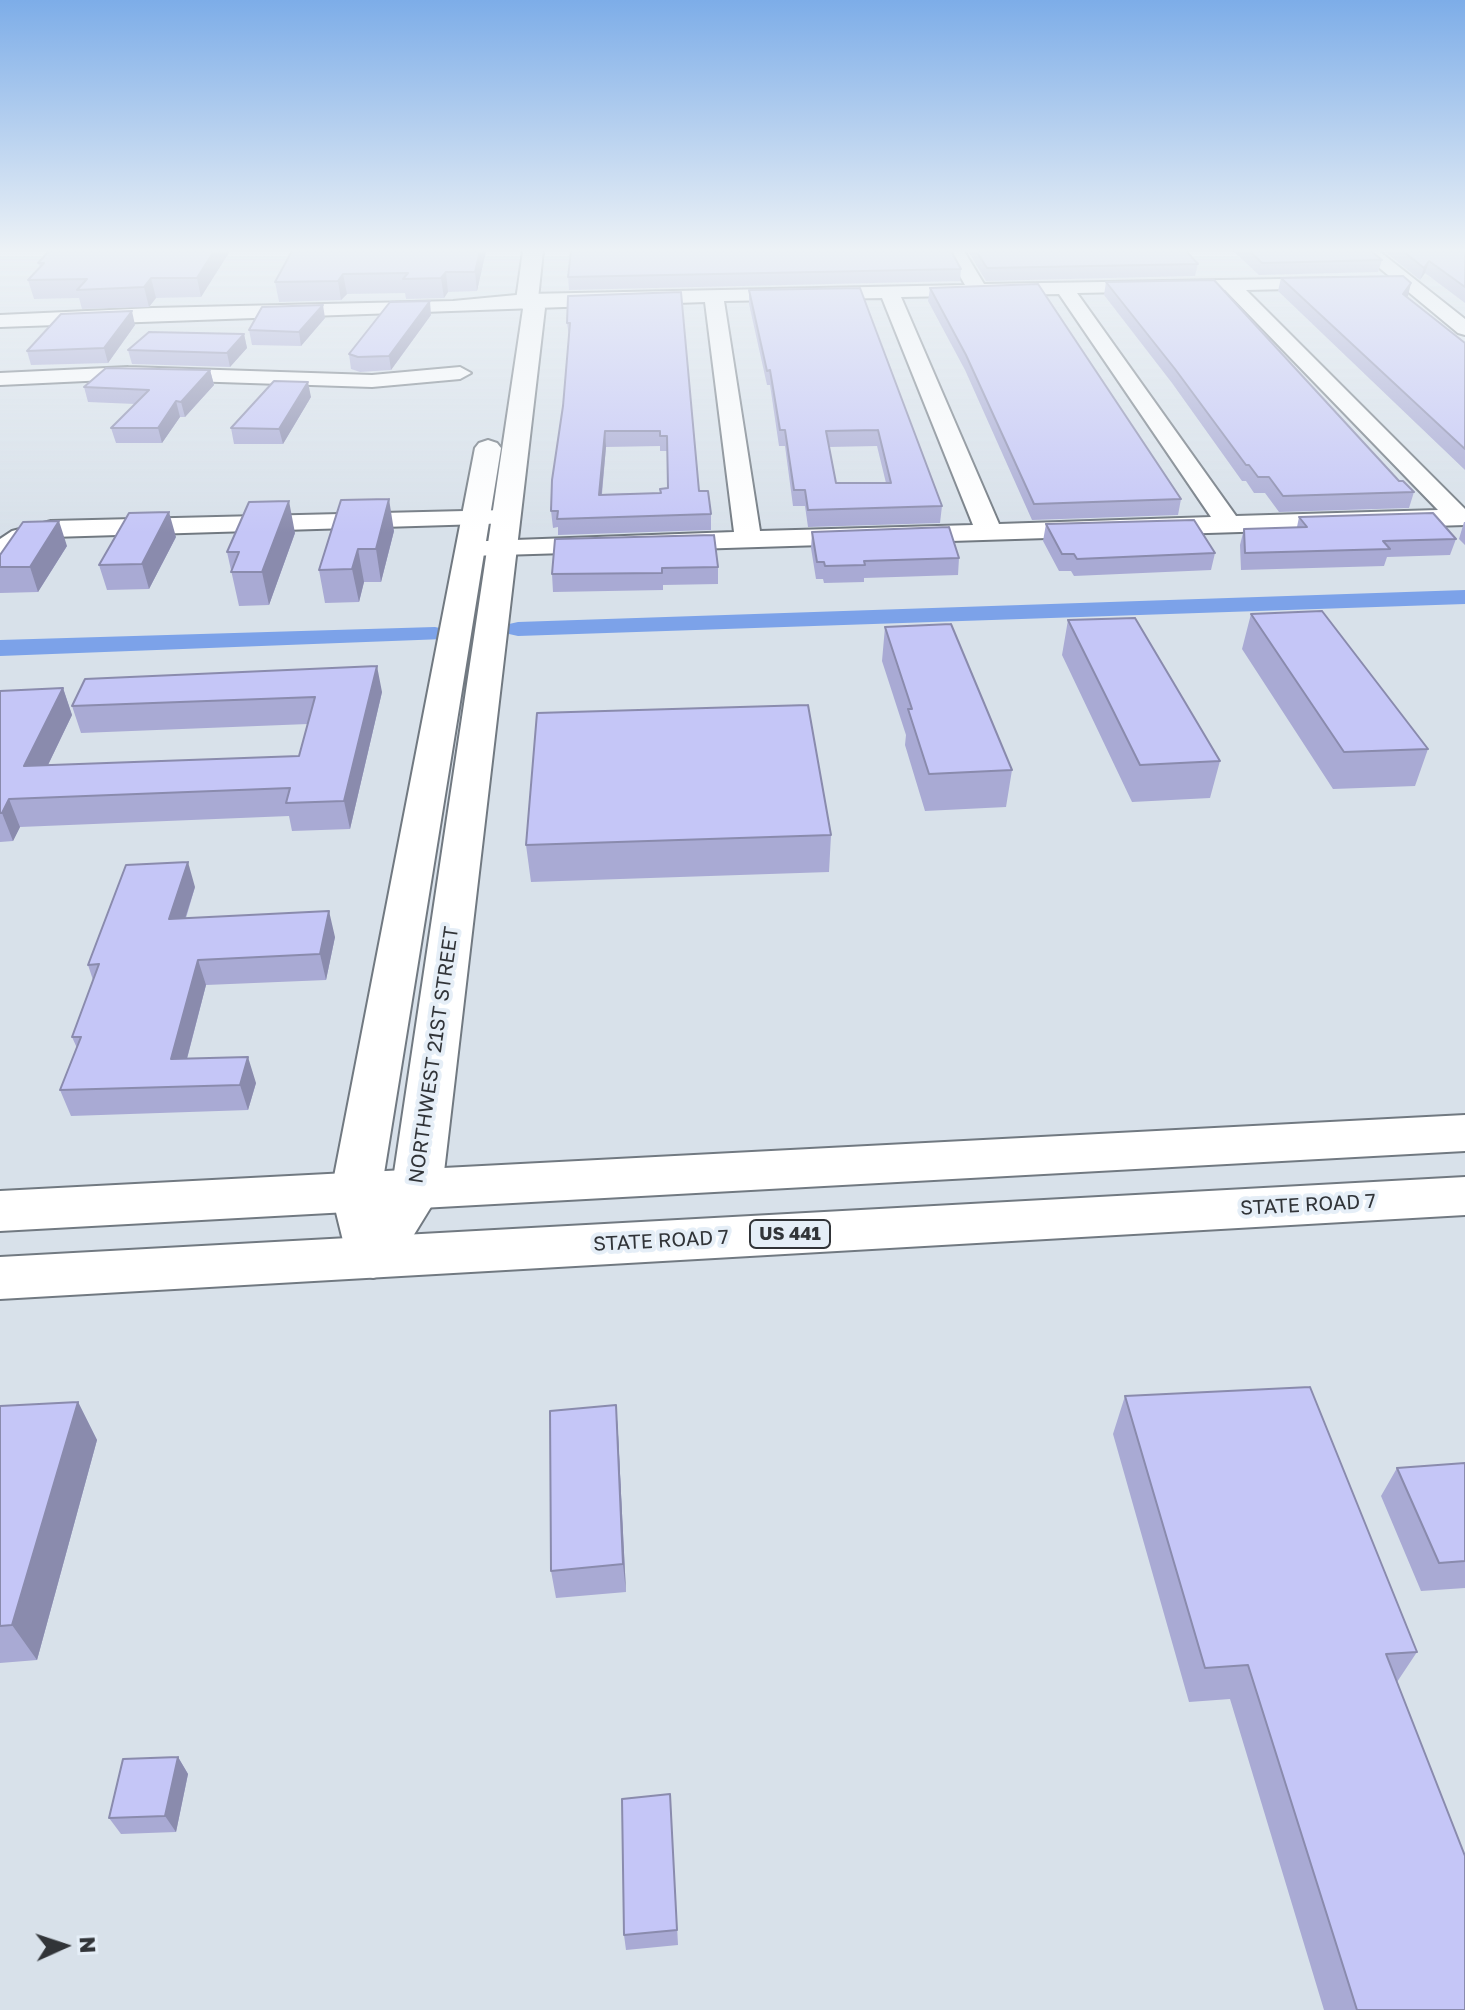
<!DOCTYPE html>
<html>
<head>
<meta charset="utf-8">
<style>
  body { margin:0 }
  #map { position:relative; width:1465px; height:2010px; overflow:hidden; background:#d8e1ea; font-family:"Golos Text",sans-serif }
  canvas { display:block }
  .north { position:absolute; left:24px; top:1906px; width:80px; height:80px; -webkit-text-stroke:6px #e5eef7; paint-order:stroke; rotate:87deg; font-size:22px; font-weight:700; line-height:32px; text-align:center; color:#313438 }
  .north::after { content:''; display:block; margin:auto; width:28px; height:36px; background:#313438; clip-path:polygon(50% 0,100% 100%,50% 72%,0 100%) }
</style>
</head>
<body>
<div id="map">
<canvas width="1465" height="2010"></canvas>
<div class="north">N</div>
</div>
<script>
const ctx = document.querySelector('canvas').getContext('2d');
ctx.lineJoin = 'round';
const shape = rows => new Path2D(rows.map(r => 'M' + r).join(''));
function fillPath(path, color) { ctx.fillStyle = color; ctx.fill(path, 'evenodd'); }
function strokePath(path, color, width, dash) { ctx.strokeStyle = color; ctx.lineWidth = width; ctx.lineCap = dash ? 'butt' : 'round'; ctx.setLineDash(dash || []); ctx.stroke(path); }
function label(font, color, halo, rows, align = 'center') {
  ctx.font = font + ' "Golos Text",sans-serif'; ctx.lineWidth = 8; ctx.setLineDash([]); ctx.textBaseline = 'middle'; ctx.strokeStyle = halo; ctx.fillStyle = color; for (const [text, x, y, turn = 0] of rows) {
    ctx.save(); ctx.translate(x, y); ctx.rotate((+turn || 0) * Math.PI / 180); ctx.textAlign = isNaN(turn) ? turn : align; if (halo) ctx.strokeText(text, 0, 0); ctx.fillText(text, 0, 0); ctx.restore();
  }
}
fillPath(shape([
  [1465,590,1465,604,518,636,509,634,506,629,509,624,518,622,1465,590],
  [435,627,444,629,447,634,444,639,0,656,0,640,435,627]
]), '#7ca2e9');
const minor = shape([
  [946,251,964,251,984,284,1340,278,1342,282,1340,286,1333,288,1246,290,1465,509,1465,525,469,556,460,554,456,548,460,542,734,532,705,302,0,327,0,315,153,308,453,301,527,294,965,285,946,251],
  [1225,290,1438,510,1236,516,1077,293,1225,290],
  [1059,294,1211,517,999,524,901,297,1059,294],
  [882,298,973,525,760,531,724,301,882,298],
  [1359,251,1379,251,1465,319,1465,335,1458,333,1359,251],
  [128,367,372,375,460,367,471,373,460,379,372,387,128,379,0,385,0,373,128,367],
  [506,510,515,513,519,518,515,523,52,537,30,543,9,557,0,559,0,539,12,531,51,521,506,510]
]);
const tertiary = shape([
  [523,251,543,251,538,299,545,308,442,1189,391,1272,373,1278,355,1272,347,1257,331,1192,475,448,479,443,488,440,497,443,501,448,381,1192,383,1200,392,1186,523,309,516,300,523,251]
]);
const primary = shape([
  [1465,1115,1465,1151,0,1231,0,1191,1465,1115],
  [1465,1177,1465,1215,0,1299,0,1257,1465,1177]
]);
strokePath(minor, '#717981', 4);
strokePath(tertiary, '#717981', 4);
strokePath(primary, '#717981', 4);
fillPath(minor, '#fff');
fillPath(tertiary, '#fff');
fillPath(primary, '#fff');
fillPath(shape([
  [49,251,230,251,201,297,156,298,149,307,82,309,79,298,34,299,28,280,40,268,38,263],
  [292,251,486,251,477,291,448,292,444,298,406,299,405,293,347,294,341,300,279,302,275,282],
  [968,251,1186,251,1198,264,1195,276,986,281],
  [1233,251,1371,251,1382,260,1378,272,1259,275],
  [1384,251,1465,251,1465,303,1425,273,1420,280],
  [961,269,960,281,569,290,568,277],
  [1281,278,1407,297,1465,343,1465,470,1278,291],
  [1106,282,1399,481,1414,492,1409,508,1279,512,1265,493,1254,493,1246,481,1242,481,1172,383,1104,295],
  [860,288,942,506,940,523,808,527,805,506,793,506,785,446,779,446,770,385,767,385,749,304,749,290],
  [877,446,886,483,836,483,829,447],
  [930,288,1181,499,1178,515,1032,520,965,370,928,301],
  [681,292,699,491,711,514,711,530,558,535,558,527,553,528,551,511,563,406,569,337,567,323],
  [660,446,660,451,668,451,668,488,660,493,602,494,606,447],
  [431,315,391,370,360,372,351,369,349,354],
  [325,318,301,346,252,345,249,330],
  [135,325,108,363,31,365,27,351],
  [244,334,247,348,230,367,132,364,128,350],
  [210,370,214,385,185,417,180,417,162,443,116,443,111,428,135,404,88,402,84,387],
  [311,397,283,444,234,444,231,428],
  [1299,517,1456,539,1450,555,1387,557,1384,566,1241,570,1240,545,1244,529,1297,527],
  [1464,522,1465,522,1465,545,1459,539],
  [1046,524,1215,553,1211,570,1074,576,1071,571,1059,571,1043,541],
  [394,531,381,582,364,582,359,602,325,603,319,570],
  [812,532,959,558,958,575,864,578,864,582,824,583,823,579,816,579,811,548],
  [295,533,269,605,239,606,227,552],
  [176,537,149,589,107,590,99,565],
  [555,539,718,567,718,584,663,585,663,590,553,592,552,574],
  [67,546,38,592,0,593,0,555],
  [1251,614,1428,749,1415,786,1333,789,1242,649],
  [1068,620,1220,761,1210,798,1132,802,1062,655],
  [885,627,1012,770,1006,807,925,811,905,745,906,735,882,661],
  [63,688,72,715,48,765,299,756,308,724,81,733,72,706,382,692,350,829,292,831,289,816,20,827,13,841,0,842,0,691],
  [831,835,829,872,531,882,526,845],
  [195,887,186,918,335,937,326,980,206,985,187,1059,256,1083,248,1110,71,1116,60,1090,77,1048,72,1037,93,980,88,965],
  [1125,1396,1417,1652,1397,1682,1465,2010,1324,2010,1230,1699,1189,1702,1113,1434],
  [78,1402,97,1440,37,1660,0,1663,0,1406],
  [616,1405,618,1434,626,1592,556,1598,551,1571],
  [1465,1463,1465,1588,1421,1591,1381,1496,1397,1468],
  [178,1757,188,1774,176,1832,121,1834,109,1818],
  [670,1794,678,1945,626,1950,624,1935]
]), '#a9aad4');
fillPath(shape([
  [214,251,230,251,201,297,197,278],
  [480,251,486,251,477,291,475,272],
  [1429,261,1425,273,1420,280,1424,268],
  [446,272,448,292,444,298,441,278],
  [343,274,347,294,341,300,338,281],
  [151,278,156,298,149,307,144,287],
  [1411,283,1408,296,1399,307,1403,294],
  [430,301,431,315,391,370,389,356],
  [323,305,325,318,301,346,299,332],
  [132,311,135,325,108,363,104,348],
  [244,334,247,348,230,367,227,353],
  [210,370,214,385,185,417,181,402],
  [308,382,311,397,283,444,279,429],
  [176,401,180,417,162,443,158,428],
  [605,431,606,447,600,511,599,495],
  [389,499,394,531,381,582,376,549],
  [289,501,295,533,269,605,262,572],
  [169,512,176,537,149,589,142,564],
  [59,521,67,546,38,592,30,567],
  [358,549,364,582,359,602,352,569],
  [377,666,382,692,350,829,344,801],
  [63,688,72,715,34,794,24,766],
  [9,799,20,827,13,841,2,813],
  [188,862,195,887,177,944,169,919],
  [329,911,335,937,326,980,320,954],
  [198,960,206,985,180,1085,171,1059],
  [248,1057,256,1083,248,1110,240,1085],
  [78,1402,97,1440,37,1660,12,1625],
  [616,1405,618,1434,626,1592,623,1564],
  [178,1757,188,1774,176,1832,165,1816]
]), '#8a8bad');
const building = shape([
  [49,251,214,251,197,278,151,278,144,287,77,290,87,279,28,280,44,263,38,263,49,251],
  [292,251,480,251,475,272,446,272,441,278,403,279,408,273,343,274,338,281,275,282,292,251],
  [571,251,951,251,961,269,568,277,571,251],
  [976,251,1186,251,1198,264,987,268,976,251],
  [1249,251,1371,251,1382,260,1262,263,1249,251],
  [1403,251,1465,251,1465,287,1429,261,1424,268,1403,251],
  [1403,276,1411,283,1403,294,1465,343,1465,449,1281,278,1403,276],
  [1214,280,1399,481,1403,481,1414,492,1283,496,1269,477,1258,477,1249,465,1246,465,1175,369,1106,282,1214,280],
  [1038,284,1181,499,1034,504,966,355,930,288,1038,284],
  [860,288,942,506,808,510,805,490,794,490,785,430,780,430,770,370,767,371,749,290,860,288],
  [878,430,891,483,836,483,826,431,878,430],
  [681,292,699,491,708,491,711,514,557,519,558,511,551,511,552,480,563,406,570,323,567,323,568,296,681,292],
  [605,431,660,431,660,436,667,436,668,488,660,489,661,493,599,495,605,431],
  [430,301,389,356,358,357,349,354,390,302,430,301],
  [323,305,299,332,249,330,262,307,323,305],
  [132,311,104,348,27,351,61,314,132,311],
  [149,332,244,334,227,353,128,350,149,332],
  [106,368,210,370,181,402,176,401,158,428,111,428,149,390,84,387,106,368],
  [274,381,308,382,279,429,231,428,274,381],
  [389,499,376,549,358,549,352,569,319,570,341,500,389,499],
  [289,501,262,572,231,572,239,552,227,552,249,502,289,501],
  [169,512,142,564,99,565,129,513,169,512],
  [1433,513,1456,539,1383,541,1390,549,1245,553,1244,529,1307,527,1299,517,1433,513],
  [1194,520,1215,553,1077,559,1074,554,1062,554,1046,524,1194,520],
  [59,521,30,567,0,567,0,555,23,522,59,521],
  [949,527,959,558,864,561,865,565,825,566,824,562,817,562,812,532,949,527],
  [714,535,718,567,662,568,662,573,552,574,555,539,714,535],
  [1322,611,1428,749,1344,752,1251,614,1322,611],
  [1135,618,1220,761,1140,765,1068,620,1135,618],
  [951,624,1012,770,929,774,908,709,912,709,885,627,951,624],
  [377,666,344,801,286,803,290,788,9,799,2,813,0,813,0,691,63,688,24,766,299,756,315,697,72,706,85,679,377,666],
  [808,705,831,835,526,845,537,713,808,705],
  [188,862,169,919,329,911,320,954,198,960,171,1059,248,1057,240,1085,60,1090,81,1037,72,1037,99,964,88,965,126,865,188,862],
  [1310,1387,1417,1652,1386,1654,1465,1856,1465,2010,1357,2010,1248,1665,1205,1668,1125,1396,1310,1387],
  [78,1402,12,1625,0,1626,0,1406,78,1402],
  [616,1405,623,1564,551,1571,550,1411,616,1405],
  [1465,1463,1465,1561,1439,1563,1397,1468,1465,1463],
  [178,1757,165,1816,109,1818,123,1759,178,1757],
  [670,1794,677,1930,624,1935,622,1799,670,1794]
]);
fillPath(building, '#c5c6f7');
strokePath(building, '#8a8bad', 2);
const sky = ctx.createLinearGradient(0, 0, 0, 533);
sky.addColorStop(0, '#7dade8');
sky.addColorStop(0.47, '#edf2f6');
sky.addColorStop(1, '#edf2f600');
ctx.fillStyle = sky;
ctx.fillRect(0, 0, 1465, 533);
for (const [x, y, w] of [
  [790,1234,80]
]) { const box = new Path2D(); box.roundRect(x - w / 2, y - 14, w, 28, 6); ctx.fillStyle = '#e5eef7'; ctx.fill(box); strokePath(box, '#313438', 2); }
label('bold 18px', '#313438', null, [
  ["US 441",790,1234]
]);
label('20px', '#313438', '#e5eef7', [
  ["NORTHWEST 21ST STREET",434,1055,-82],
  ["STATE ROAD 7",1308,1205,-3],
  ["STATE ROAD 7",661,1241,-3]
]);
</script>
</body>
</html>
